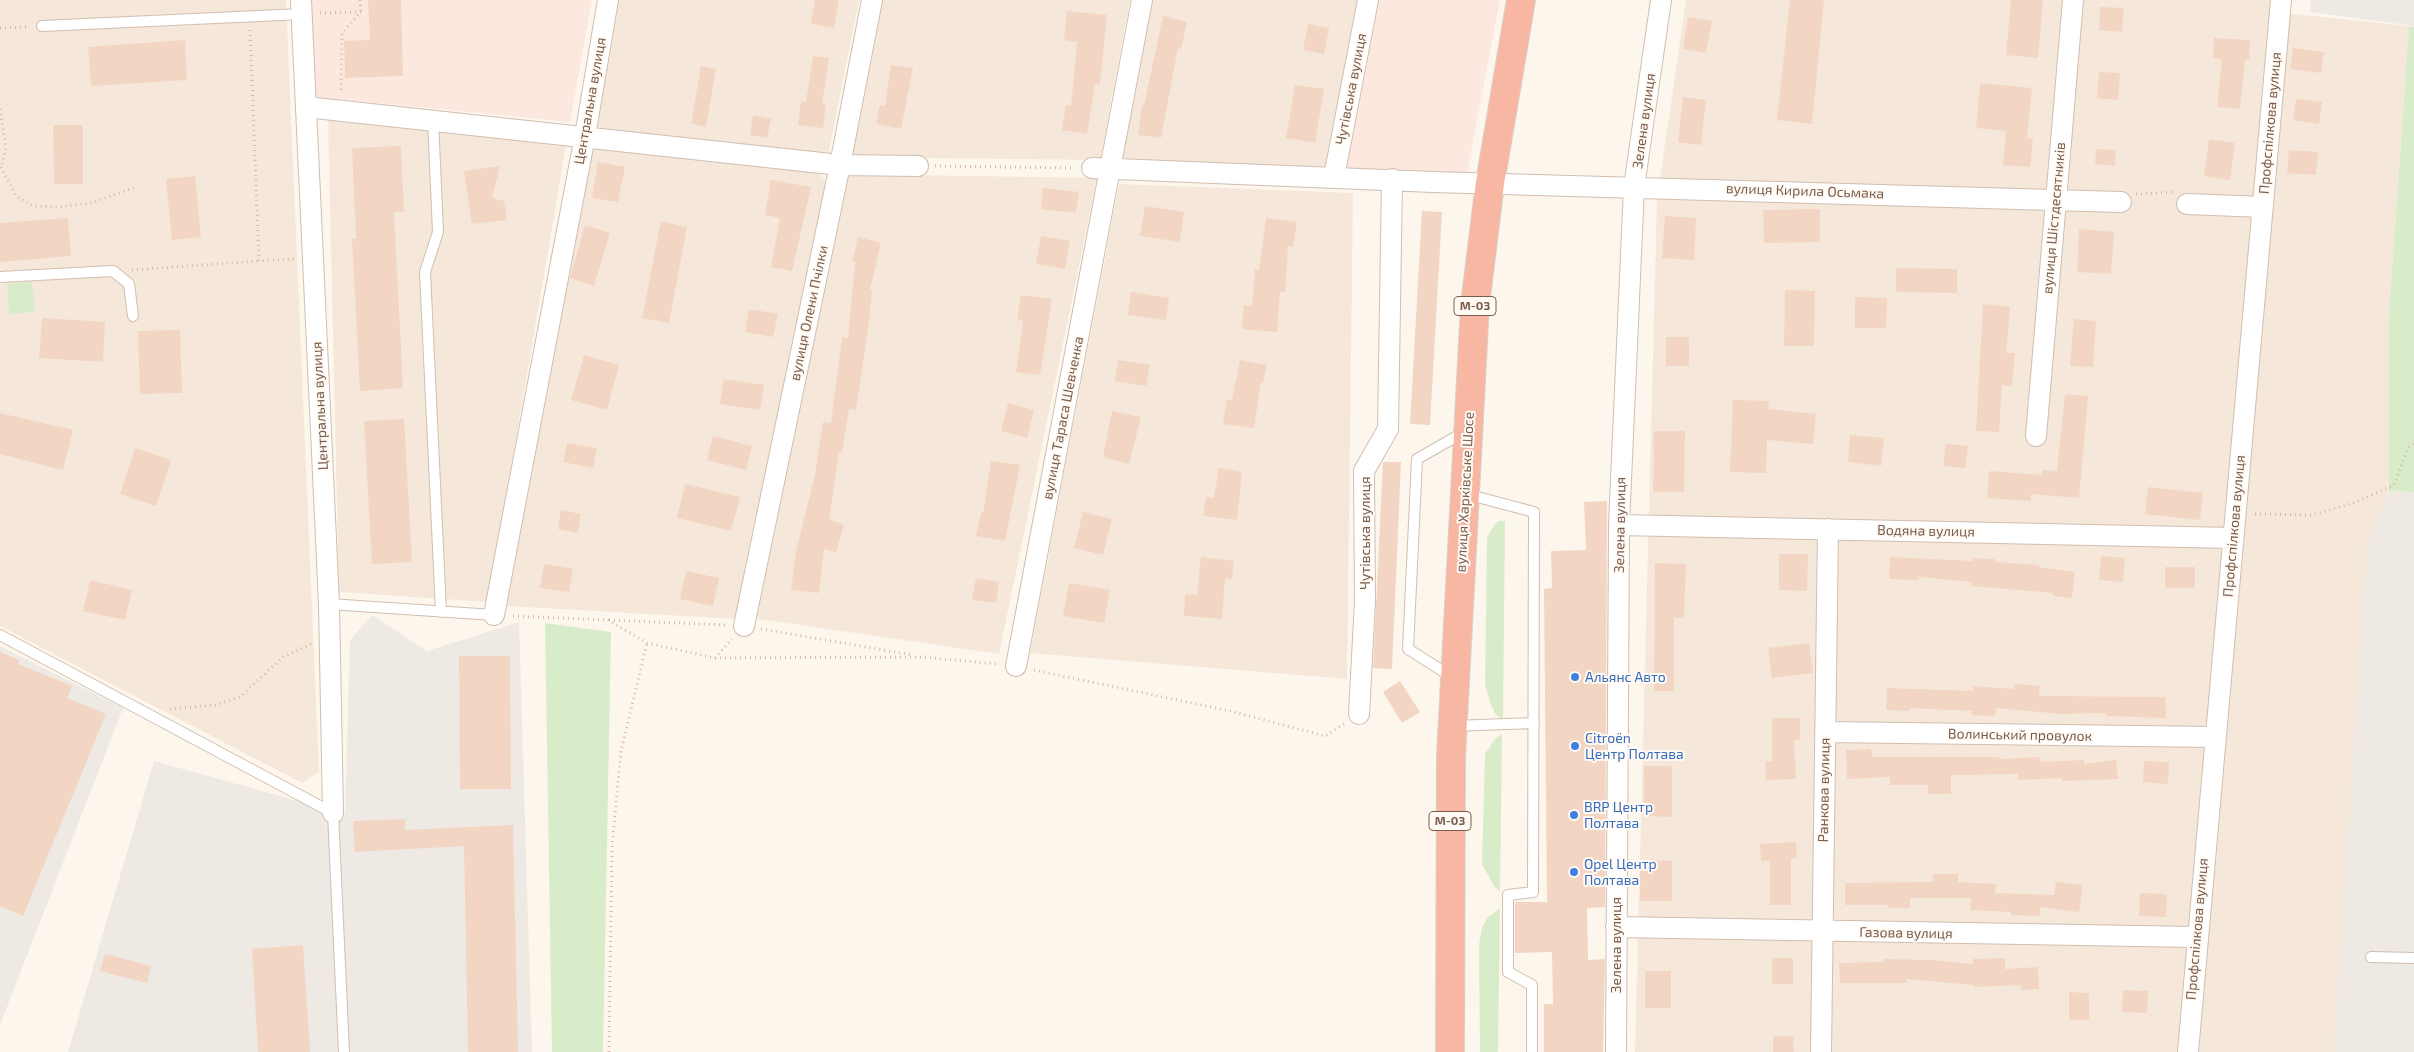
<!DOCTYPE html>
<html>
<head>
<meta charset="utf-8">
<style>
  body { margin:0 }
  canvas { display:block; background:#fdf6ec }
</style>
</head>
<body>
<canvas width="2414" height="1052"></canvas>
<script>
const ctx = document.querySelector('canvas').getContext('2d');
ctx.lineJoin = 'round';
function fillPath(path, color) { ctx.fillStyle = color; ctx.fill(path, 'evenodd'); }
const shape = rows => new Path2D(rows.map(r => 'M' + r).join(''));
function strokePath(path, color, width, dash) { ctx.strokeStyle = color; ctx.lineWidth = width; ctx.lineCap = dash ? 'butt' : 'round'; ctx.setLineDash(dash || []); ctx.stroke(path); }
function label(font, color, halo, rows, align = 'center') {
  ctx.font = font + ' "Exo 2",sans-serif'; ctx.lineWidth = 4; ctx.setLineDash([]); ctx.textBaseline = 'middle'; ctx.strokeStyle = halo; ctx.fillStyle = color; for (const [text, x, y, turn = 0] of rows) {
    ctx.save(); ctx.translate(x, y); ctx.rotate((+turn || 0) * Math.PI / 180); ctx.textAlign = isNaN(turn) ? turn : align; if (halo) ctx.strokeText(text, 0, 0); ctx.fillText(text, 0, 0); ctx.restore();
  }
}
fillPath(shape([
  [0,0,286,0,319,772,302,783,0,626],
  [615,0,859,0,828,155,594,127],
  [878,0,1130,0,1100,160,849,157],
  [1150,0,1361,0,1327,169,1121,159],
  [1686,0,2275,0,2274,12,2409,26,2389,315,2389,491,2367,548,2334,1052,1635,1052,1657,200],
  [328,118,566,146,488,602,339,592],
  [591,147,818,173,830,184,736,619,506,606],
  [849,174,1097,178,999,654,753,618],
  [1119,184,1353,193,1347,679,1030,653]
]), '#f5e8da');
fillPath(shape([
  [311,0,592,0,570,122,315,97],
  [1375,0,1500,0,1466,178,1341,169]
]), '#fde8e0');
fillPath(shape([
  [2311,0,2414,0,2414,26,2310,12],
  [2389,491,2414,492,2414,1052,2334,1052,2367,548],
  [372,615,427,651,519,622,532,1052,68,1052,154,761,345,814,350,640],
  [0,646,123,708,0,1025]
]), '#efe9e4');
fillPath(shape([
  [2409,26,2414,27,2414,492,2389,491,2389,315],
  [32,282,35,312,9,314,7,284],
  [1499,521,1505,521,1503,720,1496,715,1491,705,1485,685,1487,537,1495,524],
  [545,623,611,632,603,1052,552,1052],
  [1502,734,1500,892,1494,886,1482,864,1485,754,1495,739],
  [1500,908,1498,1052,1480,1052,1479,945,1482,928,1487,918]
]), '#d8ecc9');
fillPath(shape([
  [368,0,401,0,403,76,345,78,344,41,370,40],
  [815,0,839,0,834,28,811,24],
  [1790,0,1824,0,1812,124,1777,120],
  [2011,0,2043,0,2038,58,2006,55],
  [2100,7,2124,8,2122,32,2099,30],
  [1067,11,1107,15,1100,85,1095,84,1087,134,1062,130,1066,105,1071,106,1077,42,1064,40],
  [1163,16,1187,22,1181,49,1178,48,1161,138,1138,135,1142,105,1144,105],
  [1688,17,1712,21,1706,53,1683,49],
  [1308,24,1329,28,1324,54,1303,50],
  [2214,38,2250,40,2249,60,2245,60,2240,109,2217,107,2222,59,2213,58],
  [185,40,187,80,91,86,88,47],
  [2293,48,2324,52,2321,73,2290,69],
  [813,56,829,58,822,104,826,104,823,128,798,125,801,101,806,102],
  [891,65,913,68,901,129,876,124,880,105,885,106],
  [701,66,716,69,706,127,691,124],
  [2099,72,2120,73,2118,100,2097,98],
  [1980,83,2032,88,2027,138,2033,139,2030,167,2003,165,2006,131,1976,128],
  [1295,85,1324,89,1315,143,1286,138],
  [1683,97,1706,100,1701,145,1678,142],
  [2296,99,2322,102,2319,124,2293,120],
  [753,115,771,119,767,138,750,135],
  [53,125,83,125,83,184,54,184],
  [2209,139,2235,143,2230,180,2204,176],
  [401,146,404,212,394,212,403,388,360,391,352,239,356,239,352,148],
  [2096,149,2116,150,2115,166,2095,164],
  [2289,150,2318,152,2316,175,2287,173],
  [598,162,625,167,618,202,592,198],
  [500,166,492,198,504,201,507,220,472,224,464,171],
  [195,176,201,237,172,240,166,179],
  [771,180,811,187,792,271,771,267,780,218,765,215],
  [1043,188,1079,192,1076,213,1041,209],
  [1145,206,1184,212,1180,242,1140,236],
  [1820,209,1820,242,1764,243,1763,210],
  [1422,211,1442,212,1430,425,1410,424],
  [1665,216,1696,218,1694,260,1662,258],
  [68,218,71,256,0,262,0,223],
  [1266,218,1297,222,1293,247,1288,246,1285,292,1280,292,1277,332,1242,329,1244,305,1252,306,1255,269,1259,270],
  [661,221,687,227,669,323,642,318],
  [585,225,610,233,594,286,570,278],
  [2079,229,2114,232,2111,274,2077,272],
  [1041,236,1070,241,1065,269,1036,264],
  [858,237,881,243,870,290,872,290,869,323,856,410,849,409,842,453,839,452,829,520,844,524,836,552,824,549,819,593,791,590,796,552,815,475,823,422,831,423,842,337,848,338,855,262,852,262],
  [1896,268,1957,269,1957,293,1896,292],
  [1785,290,1815,291,1814,346,1784,346],
  [1131,292,1169,298,1166,320,1128,315],
  [1021,295,1052,299,1040,375,1016,372,1023,321,1017,320],
  [1855,297,1887,298,1886,328,1855,328],
  [1983,304,2010,307,2006,353,2015,353,2012,386,2002,385,1999,432,1976,431],
  [749,309,778,314,773,337,745,332],
  [42,318,105,322,103,362,39,358],
  [2074,319,2096,321,2093,367,2070,366],
  [180,330,182,393,140,394,138,331],
  [1666,337,1689,337,1689,366,1666,366],
  [584,355,619,365,607,410,571,400],
  [1118,360,1150,365,1146,386,1115,381],
  [1240,360,1267,365,1263,383,1261,382,1254,428,1223,424,1227,399,1232,400],
  [724,379,764,385,760,410,720,404],
  [2065,394,2088,396,2079,498,2031,494,2031,501,1987,498,1989,471,2042,475,2042,470,2057,471],
  [1733,400,1769,401,1768,409,1816,414,1813,444,1767,440,1766,473,1730,472],
  [1008,403,1034,410,1027,438,1001,431],
  [1112,411,1141,417,1129,464,1103,457],
  [0,413,73,430,63,470,0,454],
  [404,419,412,562,372,564,364,421],
  [1654,431,1685,431,1684,492,1653,492],
  [1850,435,1884,438,1881,466,1848,462],
  [713,436,752,446,746,470,707,460],
  [567,443,597,448,593,468,563,462],
  [1946,444,1968,446,1965,468,1943,466],
  [135,448,171,460,156,506,120,494],
  [991,461,1020,465,1005,541,976,536,981,513,983,513],
  [1383,462,1401,462,1392,669,1373,668],
  [1219,468,1242,472,1237,520,1203,516,1206,497,1214,498],
  [685,484,740,497,731,531,677,518],
  [2148,487,2203,493,2200,520,2145,514],
  [1607,501,1605,907,1587,908,1588,960,1605,959,1603,1052,1544,1052,1544,1004,1553,1004,1552,952,1515,953,1515,902,1547,902,1544,589,1552,588,1551,551,1586,550,1584,502],
  [561,510,581,514,578,533,558,529],
  [1083,512,1112,519,1103,555,1074,548],
  [1779,554,1808,554,1807,591,1779,590],
  [2101,556,2125,558,2123,582,2099,580],
  [1201,557,1234,561,1232,579,1225,578,1222,619,1184,616,1185,594,1197,595],
  [1890,557,1972,561,1972,558,1995,559,1995,562,2039,565,2039,567,2075,572,2072,598,2053,596,2053,593,1971,586,1971,582,1919,577,1918,580,1889,579],
  [1655,563,1686,564,1684,618,1674,618,1674,691,1654,691],
  [544,564,573,569,569,592,540,588],
  [2165,567,2195,567,2195,588,2165,588],
  [686,571,719,578,713,606,680,599],
  [976,578,999,582,996,603,972,600],
  [90,580,132,590,125,620,83,611],
  [1069,583,1110,590,1104,623,1063,616],
  [1809,643,1813,673,1772,678,1768,648],
  [0,652,19,660,18,664,72,686,67,698,106,714,23,916,0,906],
  [459,656,510,656,511,789,460,789],
  [1400,681,1420,712,1402,723,1383,692],
  [2015,684,2040,686,2039,696,2165,697,2166,718,2106,716,2106,713,2061,714,1996,708,1995,716,1971,715,1972,711,1910,708,1910,711,1886,710,1887,688,1973,691,1973,686,2014,689],
  [1772,718,1800,718,1800,740,1794,740,1796,779,1766,780,1765,761,1772,761],
  [1871,749,1872,757,1999,757,1999,759,2040,757,2041,762,2084,760,2084,764,2116,760,2118,779,2062,781,2062,778,2018,780,2018,774,1951,775,1951,794,1928,794,1928,785,1890,785,1890,777,1847,779,1846,750],
  [2144,761,2169,762,2168,784,2143,782],
  [1644,766,1672,766,1672,817,1644,816],
  [405,819,405,830,513,825,518,1052,468,1052,464,846,355,852,353,821],
  [1796,842,1797,858,1791,859,1791,905,1770,905,1770,860,1761,861,1760,844],
  [1640,860,1672,861,1672,901,1640,901],
  [1933,874,1958,874,1958,882,1996,884,1995,893,2054,895,2056,882,2083,885,2079,912,2040,907,2040,916,2011,915,2011,912,1970,910,1971,898,1910,898,1910,908,1888,908,1888,905,1845,905,1845,883,1933,882],
  [2140,893,2167,894,2166,917,2139,916],
  [303,945,310,1052,258,1052,252,949],
  [105,954,151,966,147,983,100,971],
  [1772,958,1793,958,1793,984,1772,984],
  [2005,958,2005,969,2038,967,2039,989,2021,990,2021,985,1974,987,1974,985,1906,979,1906,983,1840,983,1839,963,1884,962,1884,959,1931,960,1973,964,1973,959],
  [1645,971,1671,971,1671,1008,1645,1008],
  [2123,990,2148,991,2147,1013,2122,1012],
  [2069,992,2089,993,2089,1020,2069,1020],
  [1773,1036,1793,1036,1794,1052,1773,1052]
]), '#f3d5c3');
const lane = shape([
  [42,26,302,14],
  [433,120,438,232,425,272,441,612],
  [0,277,113,271,129,284,133,316],
  [1466,494,1534,512,1533,892,1508,895,1508,972,1532,985,1532,1052],
  [329,604,494,615],
  [0,635,333,813,344,1052],
  [1452,677,1408,649,1417,459,1466,431],
  [1453,726,1534,723],
  [2371,957,2414,958]
]);
const street = shape([
  [301,0,329,604,333,813],
  [306,107,840,165,918,166],
  [1092,168,1433,182,2121,202],
  [1334,177,1368,0],
  [2187,204,2263,207],
  [2036,436,2073,0],
  [1619,525,2233,538],
  [494,615,585,136,608,0],
  [744,626,840,165,872,0],
  [1016,666,1142,0],
  [1359,714,1365,601,1364,471,1388,429,1392,179],
  [1825,732,2215,737],
  [1616,927,2196,937],
  [1616,1052,1619,525,1634,187,1661,0],
  [1821,1052,1828,529],
  [2188,1052,2281,0]
]);
const highway = shape([
  [1450,1052,1451,756,1475,305,1490,183,1521,0]
]);
strokePath(lane, '#d1beb0', 12);
strokePath(street, '#d1beb0', 22);
strokePath(highway, '#dad1cd', 30);
strokePath(shape([
  [360,0,361,12],
  [320,13,361,12,342,33,341,93],
  [0,28,29,27],
  [250,30,259,261,294,259],
  [0,109,6,148,1,167],
  [935,166,1074,168],
  [1,167,16,196,33,206,57,207,91,203,136,187],
  [2136,194,2174,192],
  [132,270,259,261],
  [2255,514,2311,515,2354,503,2394,485,2408,448,2414,443],
  [513,616,608,620,647,643,715,658,921,657,998,664],
  [609,620,725,625],
  [761,629,913,655],
  [715,658,732,639],
  [1034,670,1230,711,1325,736,1344,724],
  [170,709,215,705,240,697,283,657,311,644],
  [609,1052,612,847,621,751,647,643]
]), '#d9b8a5', 3, [1, 4]);
strokePath(lane, '#fff', 10);
strokePath(street, '#fff', 20);
strokePath(highway, '#f7b7a3', 28);
for (const [x, y, r, color] of [
  [1575,677,5,"#3f7fe0"],
  [1575,746,5,"#3f7fe0"],
  [1574,815,5,"#3f7fe0"],
  [1574,872,5,"#3f7fe0"]
]) { const dot = new Path2D(); dot.arc(x, y, r, 0, 2 * Math.PI); ctx.fillStyle = color; ctx.fill(dot); strokePath(dot, '#fffaf3', 2); }
for (const [x, y, w] of [
  [1475,306,42],
  [1450,821,42]
]) { const box = new Path2D(); box.roundRect(x - w / 2, y - 9.5, w, 19, 4); ctx.fillStyle = '#fffaf3'; ctx.fill(box); strokePath(box, '#7a5c4d', 1); }
label('bold 12px', '#7a5c4d', null, [
  ["М-03",1475,306],
  ["М-03",1450,821]
]);
label('14px', '#7a5c4d', '#fffaf3', [
  ["Чутівська вулиця",1351,89,-79],
  ["Центральна вулиця",590,101,-80],
  ["Зелена вулиця",1644,121,-82],
  ["Профспілкова вулиця",2270,123,-85],
  ["вулиця Кирила Осьмака",1805,191,2],
  ["вулиця Шістдесятників",2054,218,-85],
  ["вулиця Олени Пчілки",809,313,-78],
  ["Центральна вулиця",320,406,-93],
  ["вулиця Тараса Шевченка",1063,418,-79],
  ["вулиця Харківське Шосе",1465,492,-87],
  ["Зелена вулиця",1620,525,-89],
  ["Профспілкова вулиця",2234,526,-85],
  ["Водяна вулиця",1926,531,1],
  ["Чутівська вулиця",1365,533,-90],
  ["Волинський провулок",2020,735,1],
  ["Ранкова вулиця",1824,790,-89],
  ["Профспілкова вулиця",2197,929,-85],
  ["Газова вулиця",1906,933,1],
  ["Зелена вулиця",1616,945,-90]
]);
label('14px', '#366cbe', '#fffaf3', [
  ["Альянс Авто",1585,677],
  ["Citroën",1585,738],
  ["Центр Полтава",1585,754],
  ["BRP Центр",1584,807],
  ["Полтава",1584,823],
  ["Opel Центр",1584,864],
  ["Полтава",1584,880]
], 'left');
</script>
</body>
</html>
